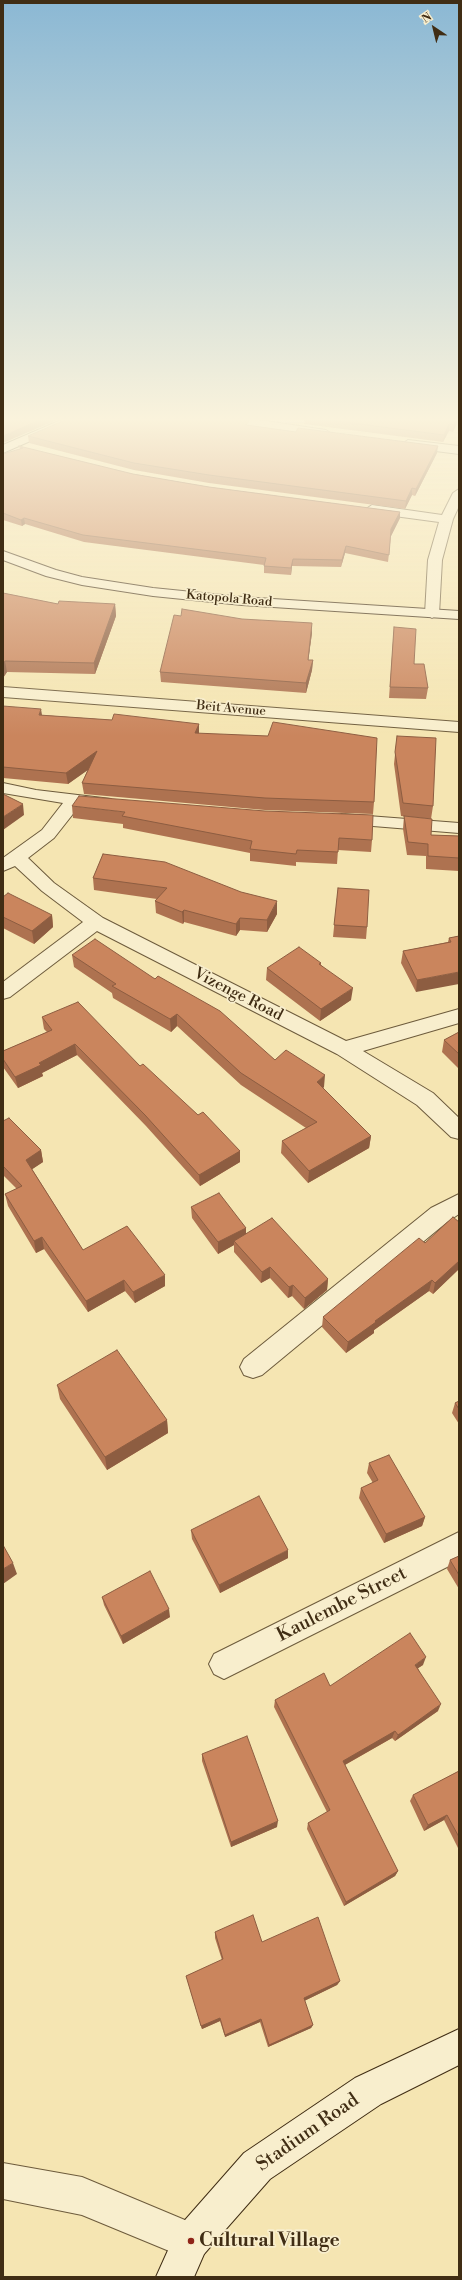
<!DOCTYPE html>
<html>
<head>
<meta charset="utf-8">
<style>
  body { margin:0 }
  #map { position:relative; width:462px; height:2280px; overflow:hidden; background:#f5e5b2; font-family:"Libre Bodoni",serif }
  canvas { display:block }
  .frame { position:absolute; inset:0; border:4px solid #402d14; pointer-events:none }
  .north { position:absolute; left:414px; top:8px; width:40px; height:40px; -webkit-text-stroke:3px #f8eecd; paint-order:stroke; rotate:325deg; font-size:11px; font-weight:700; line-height:16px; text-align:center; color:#402d14 }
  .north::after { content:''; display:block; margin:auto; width:14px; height:18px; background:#402d14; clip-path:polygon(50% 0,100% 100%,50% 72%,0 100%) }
</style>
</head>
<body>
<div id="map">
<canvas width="462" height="2280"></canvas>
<div class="frame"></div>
<div class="north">N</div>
</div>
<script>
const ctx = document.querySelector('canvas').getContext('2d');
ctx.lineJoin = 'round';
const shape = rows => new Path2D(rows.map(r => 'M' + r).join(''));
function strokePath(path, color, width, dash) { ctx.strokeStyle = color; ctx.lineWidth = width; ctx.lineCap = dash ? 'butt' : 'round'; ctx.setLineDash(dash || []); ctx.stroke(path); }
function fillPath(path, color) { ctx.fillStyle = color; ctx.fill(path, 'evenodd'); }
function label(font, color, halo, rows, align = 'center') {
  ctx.font = font + ' "Libre Bodoni",serif'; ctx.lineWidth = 3.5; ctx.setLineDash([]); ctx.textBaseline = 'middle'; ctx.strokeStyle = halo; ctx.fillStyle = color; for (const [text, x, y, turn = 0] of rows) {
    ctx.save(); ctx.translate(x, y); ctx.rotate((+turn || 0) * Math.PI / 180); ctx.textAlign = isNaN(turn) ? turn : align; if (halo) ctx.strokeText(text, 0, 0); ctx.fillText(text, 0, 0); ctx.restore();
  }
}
const street = shape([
  [209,417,239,417,326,430,332,434,326,438,215,420,209,417],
  [408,440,459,446,459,454,404,447,402,444,408,440],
  [459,489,459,506,453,519,442,560,439,614,432,618,425,614,428,560,439,522,372,513,366,509,372,505,442,515,453,493,459,489],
  [3,687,459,722,459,732,3,697,3,687],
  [3,783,36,790,111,799,114,803,111,807,105,808,80,805,54,838,28,858,54,883,103,918,346,1041,459,1009,459,1023,363,1051,433,1093,459,1118,459,1139,451,1137,417,1105,337,1054,97,931,10,997,3,999,3,982,83,922,42,891,15,866,3,871,3,858,42,830,63,803,3,793,3,783],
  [342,814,459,823,459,833,336,823,333,819,336,815,342,814],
  [459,1194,459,1214,447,1222,262,1375,253,1378,244,1375,240,1367,244,1359,431,1208,459,1194],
  [459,1532,459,1561,234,1674,224,1679,214,1674,209,1664,214,1654,459,1532],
  [3,2163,82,2177,204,2228,210,2241,204,2254,191,2260,82,2215,3,2199,3,2163]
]);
const secondary = shape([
  [68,417,85,417,3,453,3,445,68,417],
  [3,551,56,570,82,577,153,588,242,597,459,611,459,619,242,605,153,596,82,585,46,576,3,560,3,551],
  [459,2029,459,2065,381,2104,270,2179,204,2254,194,2277,156,2277,178,2228,244,2153,355,2078,459,2029]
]);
strokePath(street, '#6d5b3c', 2);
strokePath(secondary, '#402d14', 2);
fillPath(street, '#f8eecd');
fillPath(secondary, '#f8eecd');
fillPath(shape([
  [305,417,459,417,453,432,449,431,443,442,304,424],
  [249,425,437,453,415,496,412,495,405,509,209,483,134,470,29,443,28,436],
  [19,446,133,474,209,487,400,512,400,518,391,536,388,562,345,553,341,567,292,566,291,575,264,573,264,565,84,542,25,524,22,526,3,520,3,454,20,449],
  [3,593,58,604,115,604,116,616,95,674,7,672,3,678],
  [394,627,428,688,426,699,389,698],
  [312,633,308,660,313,660,312,670,306,693,161,682,160,672],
  [3,706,42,715,112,720,199,724,199,734,374,802,373,814,265,810,84,794,82,783,88,769,68,784,3,778],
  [397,736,433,806,431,819,401,816,394,764],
  [72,806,372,840,371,852,338,850,337,864,296,862,296,866,250,861,250,853,123,828,123,824,73,818],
  [404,816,431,835,459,836,459,871,426,869,426,856,407,855,403,829],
  [103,854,277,914,267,932,240,930,236,936,184,922,183,924,156,913,155,901,157,899,94,890,93,878],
  [338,888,367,927,366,939,333,937],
  [3,897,52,915,53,927,34,944,3,928],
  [459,936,416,992,401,963,403,951,448,942,449,938],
  [72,955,275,1060,324,1087,323,1088,371,1136,369,1148,308,1183,281,1153,282,1141,306,1128,241,1085,177,1026,171,1032,113,998,112,993,74,967],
  [321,963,321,965,351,1000,320,1021,266,980,267,968],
  [42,1017,140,1066,240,1151,240,1162,200,1186,146,1126,77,1055,42,1073,43,1076,18,1088,3,1067,3,1051,47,1032,44,1029],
  [459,1032,459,1069,442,1052,444,1040],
  [3,1121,41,1150,43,1162,32,1169,83,1250,165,1286,135,1303,125,1291,88,1312,44,1249,36,1253,8,1206,5,1194,17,1189,3,1175],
  [191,1207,246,1228,246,1234,328,1279,327,1290,304,1309,292,1296,288,1298,270,1278,261,1283,234,1252,234,1245,218,1254,192,1218],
  [459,1222,459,1269,433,1294,429,1291,374,1330,374,1333,346,1353,322,1327,323,1317,425,1243],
  [57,1385,167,1420,168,1433,107,1470,60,1399],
  [459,1401,459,1424,452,1413,455,1403],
  [369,1463,425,1517,422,1526,384,1543,359,1498,361,1488,373,1483,367,1473],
  [191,1530,288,1558,220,1593,192,1539],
  [459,1556,459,1589,447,1569,450,1560],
  [102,1597,170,1617,123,1644,104,1605],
  [423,1665,418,1668,438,1711,395,1741,392,1738,345,1765,398,1871,395,1876,344,1906,307,1829,308,1823,327,1812,274,1707,275,1700,330,1686],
  [202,1754,277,1827,231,1847,202,1761],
  [459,1771,459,1850,444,1820,424,1831,410,1801,413,1795],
  [215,1932,262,1942,340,1981,337,1985,304,2001,313,2025,311,2028,268,2047,260,2022,225,2037,220,2021,202,2029,186,1976,222,1960,215,1938]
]), '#ae7250');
fillPath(shape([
  [47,417,64,417,3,443,3,436],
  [457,417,459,417,459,418,453,432,454,425],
  [449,424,449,431,443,442,444,435],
  [438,446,437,453,415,496,416,489],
  [412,488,412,495,405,509,406,501],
  [400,512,400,518,391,536,391,529],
  [24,518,25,524,22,526,21,520],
  [346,546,345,553,341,567,342,560],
  [293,559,292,566,291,575,291,568],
  [115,604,116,616,95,674,94,663],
  [312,623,312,633,307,670,308,660],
  [313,660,312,670,306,693,306,683],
  [5,661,7,672,3,678,3,664],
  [41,709,43,721,39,715],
  [199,724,199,735,195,733],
  [97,751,98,763,68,784,66,773],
  [23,804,24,815,3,830,3,817],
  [277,901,277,914,267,932,267,920],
  [184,910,184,922,183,924,182,912],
  [52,915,53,927,34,944,32,931],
  [240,918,240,930,236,936,236,924],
  [459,972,459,984,416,992,417,980],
  [353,988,351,1000,320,1021,321,1009],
  [177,1014,177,1026,171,1032,170,1019],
  [75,1044,77,1055,42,1073,43,1076,18,1088,15,1077,39,1063],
  [325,1075,324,1087,316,1094,317,1082],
  [371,1136,369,1148,308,1183,309,1171],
  [41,1150,43,1162,28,1172,26,1160],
  [240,1151,240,1162,200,1186,199,1175],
  [246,1228,246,1239,234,1241,234,1245,218,1254,218,1242],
  [42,1237,44,1249,36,1253,34,1241],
  [459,1261,459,1269,433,1294,435,1283],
  [270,1267,270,1278,261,1283,262,1272],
  [165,1275,165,1286,135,1303,133,1292],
  [328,1279,327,1290,304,1309,305,1298],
  [124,1280,125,1291,88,1312,86,1301],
  [432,1280,429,1291,374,1330,374,1333,346,1353,348,1342,375,1321],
  [293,1285,292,1296,288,1298,289,1287],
  [167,1420,168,1433,107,1470,105,1457],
  [425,1517,422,1526,384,1543,386,1534],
  [288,1550,288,1558,220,1593,219,1585],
  [13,1563,17,1574,3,1584,3,1569],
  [169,1609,170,1617,123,1644,121,1636],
  [426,1657,423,1665,412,1672,415,1665],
  [441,1704,438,1711,395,1741,398,1735],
  [395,1731,392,1738,341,1767,343,1761],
  [447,1815,444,1820,424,1831,428,1825],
  [278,1821,277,1827,231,1847,231,1842],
  [398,1871,395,1876,344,1906,346,1902],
  [340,1981,337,1985,302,2002,304,1998],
  [220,2018,220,2021,202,2029,201,2026],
  [261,2019,260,2022,225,2037,225,2035],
  [313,2025,311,2028,268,2047,269,2045]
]), '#8d5d41');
const building = shape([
  [3,417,47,417,3,436,3,417],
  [72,417,228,417,249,421,246,425,296,432,298,428,438,446,416,489,412,488,406,501,209,475,134,463,28,436,72,417],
  [306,417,457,417,454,425,449,424,444,435,306,417],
  [19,446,133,474,209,487,400,512,391,529,389,555,346,546,342,560,293,559,291,568,264,566,266,558,83,535,24,518,21,520,3,513,3,454,23,448,19,446],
  [3,593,58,604,59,601,115,604,94,663,5,661,3,664,3,593],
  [182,609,242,619,312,623,308,660,313,660,306,683,160,672,174,615,181,616,182,609],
  [394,627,416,629,414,664,424,664,428,688,390,687,394,627],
  [3,706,41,709,39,715,112,720,114,714,199,724,195,733,268,736,273,722,377,738,374,802,265,798,82,783,97,751,66,773,3,767,3,706],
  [397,736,436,738,433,806,403,803,395,752,397,736],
  [3,794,23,804,3,817,3,794],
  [79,796,265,811,373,815,372,840,339,838,338,852,297,850,296,854,250,849,252,841,122,816,125,812,72,806,79,796],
  [404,816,432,819,431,835,459,836,459,858,428,856,428,844,408,842,404,816],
  [103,854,165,862,241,892,277,901,267,920,240,918,236,924,184,910,182,912,155,901,167,888,93,878,103,854],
  [338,888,369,890,367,927,334,925,338,888],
  [8,893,52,915,32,931,3,917,3,897,8,893],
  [459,936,459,972,417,980,403,951,451,942,449,938,459,936],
  [95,939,155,979,158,976,220,1011,275,1060,286,1050,325,1075,317,1082,371,1136,309,1171,282,1141,317,1122,241,1073,177,1014,170,1019,112,986,116,984,72,955,95,939],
  [299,947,321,963,319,964,353,988,321,1009,267,968,299,947],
  [78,1002,140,1066,143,1064,198,1115,203,1112,240,1151,199,1175,145,1115,75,1044,39,1063,41,1065,15,1077,3,1059,3,1051,52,1030,42,1017,78,1002],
  [459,1032,459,1054,444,1040,459,1032],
  [9,1118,41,1150,26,1160,83,1250,127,1226,165,1275,133,1292,124,1280,86,1301,42,1237,34,1241,5,1194,22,1186,3,1166,3,1121,9,1118],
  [219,1193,246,1228,218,1242,191,1207,219,1193],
  [453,1217,459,1222,459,1261,435,1283,432,1280,375,1321,376,1322,348,1342,323,1317,419,1238,425,1243,453,1217],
  [272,1218,328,1279,305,1298,293,1285,289,1287,270,1267,262,1272,234,1241,272,1218],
  [117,1350,167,1420,105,1457,57,1385,117,1350],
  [459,1401,459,1409,455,1403,459,1401],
  [389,1455,425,1517,386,1534,361,1488,378,1480,369,1463,389,1455],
  [259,1496,288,1550,219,1585,191,1530,259,1496],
  [3,1545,13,1563,3,1569,3,1545],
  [459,1556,459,1575,450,1560,459,1556],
  [150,1571,169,1609,121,1636,102,1597,150,1571],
  [410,1633,426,1657,415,1665,441,1704,398,1735,395,1731,343,1761,398,1871,346,1902,308,1823,330,1810,275,1700,324,1673,330,1686,410,1633],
  [247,1736,278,1821,231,1842,202,1754,247,1736],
  [459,1771,459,1837,447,1815,428,1825,413,1795,459,1771],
  [253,1915,262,1942,318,1917,340,1981,304,1998,313,2025,269,2045,261,2019,225,2035,220,2018,201,2026,186,1976,223,1959,215,1932,253,1915]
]);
fillPath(building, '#ca855d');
strokePath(building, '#8d5d41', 1);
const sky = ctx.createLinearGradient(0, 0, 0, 736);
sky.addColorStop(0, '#8bb8d4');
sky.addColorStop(0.57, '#faf3dc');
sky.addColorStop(1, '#faf3dc00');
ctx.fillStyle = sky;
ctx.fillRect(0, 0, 462, 736);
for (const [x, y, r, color] of [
  [191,2241,4,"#8f2418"]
]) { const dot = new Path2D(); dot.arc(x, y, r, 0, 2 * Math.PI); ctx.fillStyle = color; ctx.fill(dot); strokePath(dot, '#f8eecd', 1.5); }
label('13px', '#402d14', '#f8eecd', [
  ["Katopola Road",229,599,5],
  ["Beit Avenue",231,709,5]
]);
label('16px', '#402d14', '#f8eecd', [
  ["Vizenge Road",238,995,27]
]);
label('19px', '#402d14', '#f8eecd', [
  ["Kaulembe Street",342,1605,-27],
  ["Stadium Road",308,2133,-35]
]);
label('bold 19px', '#402d14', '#f8eecd', [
  ["Cultural Village",199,2241]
], 'left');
</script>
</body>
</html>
